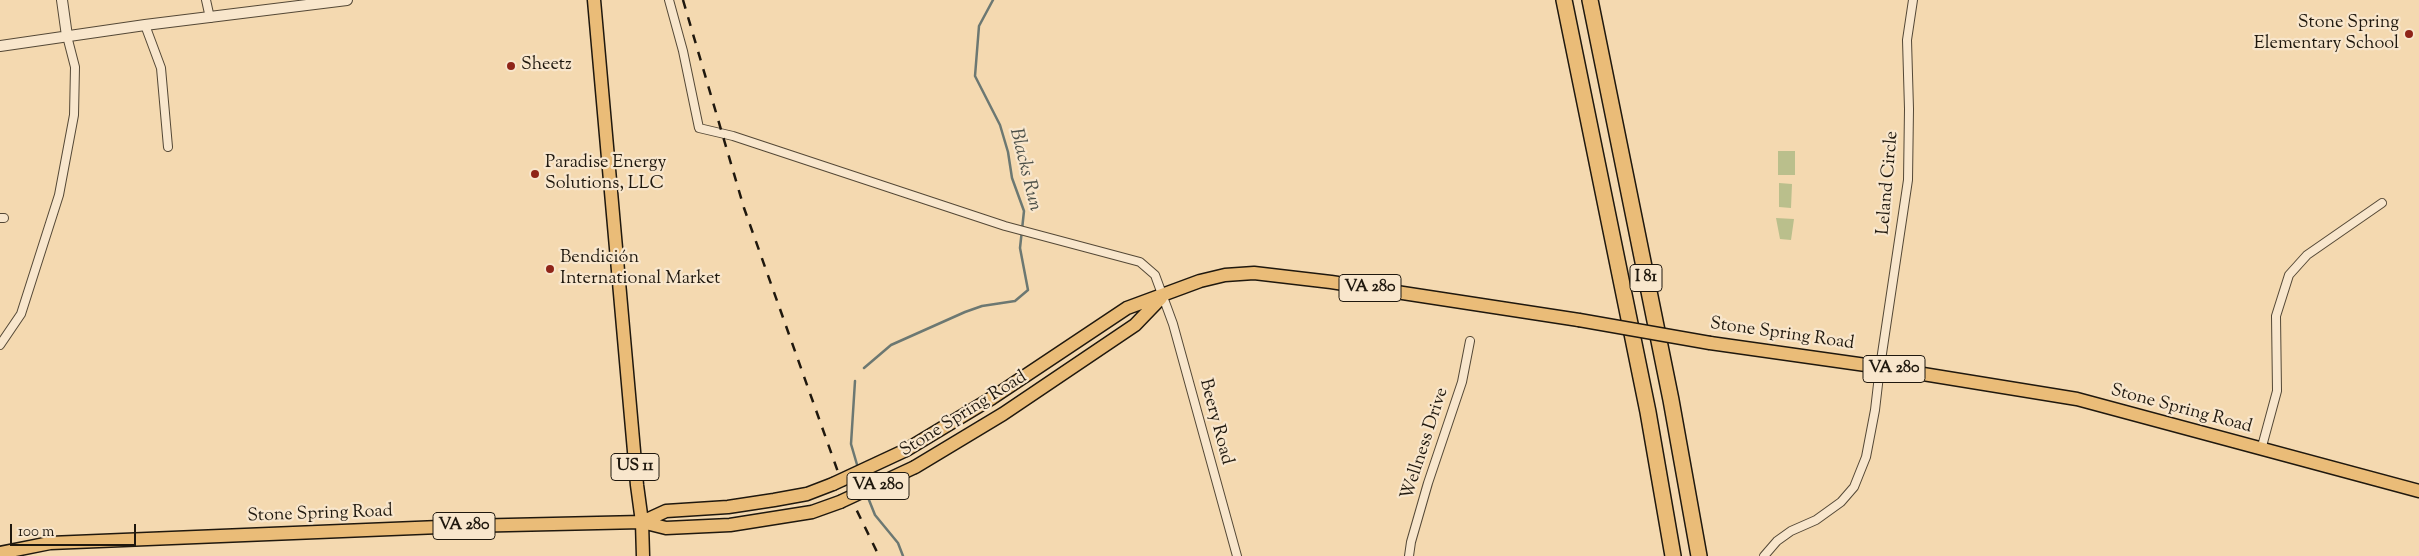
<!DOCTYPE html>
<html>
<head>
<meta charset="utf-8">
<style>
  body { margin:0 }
  #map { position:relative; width:2419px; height:556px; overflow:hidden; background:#f4d9b0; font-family:"Sorts Mill Goudy",serif }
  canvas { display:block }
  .scale { position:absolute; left:10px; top:524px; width:126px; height:22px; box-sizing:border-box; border:2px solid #1f180e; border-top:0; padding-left:6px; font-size:15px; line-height:18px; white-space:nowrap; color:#1f180e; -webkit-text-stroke:4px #f8e6cc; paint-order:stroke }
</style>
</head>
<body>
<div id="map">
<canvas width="2419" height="556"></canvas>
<div class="scale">100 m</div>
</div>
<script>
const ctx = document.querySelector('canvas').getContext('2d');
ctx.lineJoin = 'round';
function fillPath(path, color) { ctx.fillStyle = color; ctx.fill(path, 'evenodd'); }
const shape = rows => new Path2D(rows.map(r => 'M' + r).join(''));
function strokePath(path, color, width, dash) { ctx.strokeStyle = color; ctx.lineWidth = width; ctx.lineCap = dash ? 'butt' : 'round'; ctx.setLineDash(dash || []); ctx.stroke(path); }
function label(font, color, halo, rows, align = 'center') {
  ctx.font = font + ' "Sorts Mill Goudy",serif'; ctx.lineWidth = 4.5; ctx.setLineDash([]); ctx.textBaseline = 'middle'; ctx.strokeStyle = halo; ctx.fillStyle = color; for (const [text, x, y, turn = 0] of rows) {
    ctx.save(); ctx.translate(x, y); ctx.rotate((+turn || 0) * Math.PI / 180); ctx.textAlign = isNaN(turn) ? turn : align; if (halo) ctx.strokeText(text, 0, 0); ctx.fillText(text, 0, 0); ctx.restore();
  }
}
fillPath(shape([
  [1778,151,1795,151,1795,175,1778,175],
  [1779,183,1792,184,1791,208,1779,207],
  [1776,218,1794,219,1791,240,1780,239]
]), '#babf8c');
strokePath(shape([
  [864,368,891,345,965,312,982,306,1015,301,1028,290,1020,248,1024,211,1012,178,1008,152,1000,125,975,76,979,26,993,0],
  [855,381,851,444,858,468],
  [861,476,864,487],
  [867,495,875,515,898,543,903,556]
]), '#6c7872', 2.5);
const minor = shape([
  [206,0,210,18],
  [669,0,683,51,699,128,733,136,1005,226,1140,262,1155,275,1173,324,1237,556],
  [145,25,161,68,168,147],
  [0,218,4,218],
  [0,345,21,314,59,195,74,115,75,67,67,36],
  [2261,450,2277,391,2276,316,2289,275,2307,255,2382,203],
  [1409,556,1411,542,1428,483,1462,382,1470,341],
  [1764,556,1777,541,1791,531,1816,520,1841,502,1854,487,1866,457,1875,410,1880,367,1908,180,1909,109,1907,40,1913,0]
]);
const tertiary = shape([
  [62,0,67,36],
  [0,46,145,25,347,0]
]);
const primary = shape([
  [594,0,637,485,642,522,643,556],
  [1710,343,1880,367,2077,399,2419,491],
  [906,450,992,398,1127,308,1200,281,1225,275,1254,273,1331,282,1579,320],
  [915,467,1003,414,1135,325,1161,298],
  [642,522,666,511,728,507,774,500,807,494,833,484],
  [0,553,50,543,464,526,642,522,666,528,730,525,812,512,840,502]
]);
const motorway = shape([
  [1564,0,1648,412,1673,556],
  [1590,0,1671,400,1699,556]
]);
strokePath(minor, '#544836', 10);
strokePath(tertiary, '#544836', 12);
strokePath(primary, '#1f180e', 15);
strokePath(motorway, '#1f180e', 18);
strokePath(minor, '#f8e6cc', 8);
strokePath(tertiary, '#f8e6cc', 10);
strokePath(primary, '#eabc78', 12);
strokePath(motorway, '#eabc78', 15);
strokePath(shape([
  [683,0,744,208,838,472,879,556]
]), '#1f180e', 2.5, [9, 9]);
const primaryBridge = shape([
  [1579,320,1710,343],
  [833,484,906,450],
  [840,502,915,467]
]);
strokePath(primaryBridge, '#1f180e', 15, []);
strokePath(primaryBridge, '#eabc78', 12);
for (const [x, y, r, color] of [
  [2409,34,5,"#8f2418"],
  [511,66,5,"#8f2418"],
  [535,174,5,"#8f2418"],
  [550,269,5,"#8f2418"]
]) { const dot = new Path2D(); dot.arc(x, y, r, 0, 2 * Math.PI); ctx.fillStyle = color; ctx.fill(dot); strokePath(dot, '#f8e6cc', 2); }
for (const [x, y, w] of [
  [1646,278,32],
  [1370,288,62],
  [1894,369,62],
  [635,467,48],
  [878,486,62],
  [464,526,62]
]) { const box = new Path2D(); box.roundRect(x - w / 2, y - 13.5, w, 27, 4); ctx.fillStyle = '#f8e6cc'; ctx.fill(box); strokePath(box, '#1f180e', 1); }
label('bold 16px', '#1f180e', null, [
  ["I 81",1646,278],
  ["VA 280",1370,288],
  ["VA 280",1894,369],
  ["US 11",635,467],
  ["VA 280",878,486],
  ["VA 280",464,526]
]);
label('18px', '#1f180e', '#f8e6cc', [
  ["Stone Spring",2399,24,"right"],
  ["Elementary School",2399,45,"right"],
  ["Sheetz",521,66],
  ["Paradise Energy",545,164],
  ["Solutions, LLC",545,185],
  ["Bendición",560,259],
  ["International Market",560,280]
], 'left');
label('18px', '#1f180e', '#f8e6cc', [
  ["Leland Circle",1889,183,-85],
  ["Stone Spring Road",1782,335,8],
  ["Stone Spring Road",2181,410,15],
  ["Stone Spring Road",964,415,-32],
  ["Beery Road",1215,422,75],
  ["Wellness Drive",1426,444,-72],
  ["Stone Spring Road",320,515,-2]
]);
label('italic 19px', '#4c5048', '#f8e6cc', [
  ["Blacks Run",1024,170,76]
]);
</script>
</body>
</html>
